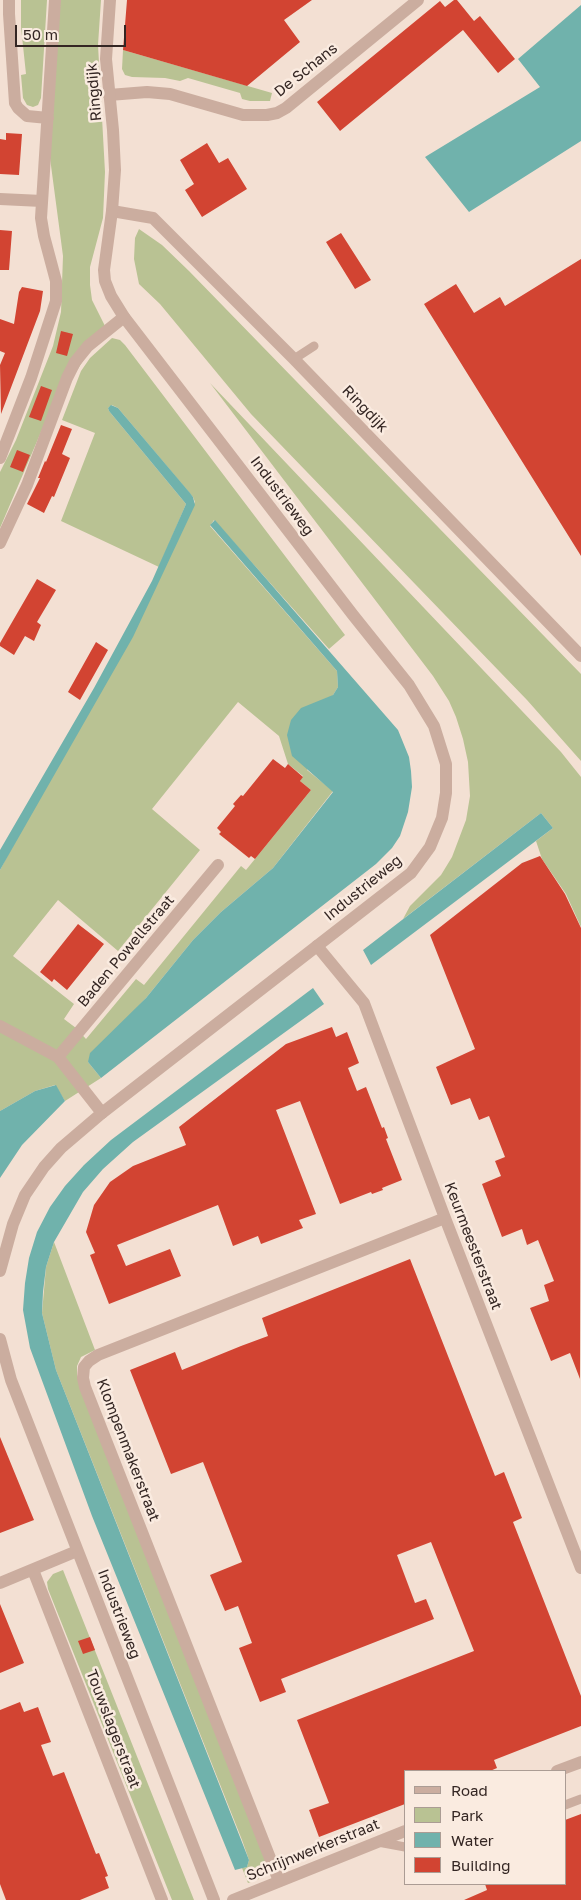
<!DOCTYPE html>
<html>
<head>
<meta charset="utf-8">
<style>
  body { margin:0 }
  #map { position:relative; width:581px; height:1900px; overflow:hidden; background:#f3e0d3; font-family:"Golos Text",sans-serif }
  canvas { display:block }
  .legend { position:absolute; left:404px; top:1770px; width:162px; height:115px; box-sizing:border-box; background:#faebe0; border:1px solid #ab9c94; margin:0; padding:6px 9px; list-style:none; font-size:15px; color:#342623 }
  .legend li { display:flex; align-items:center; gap:10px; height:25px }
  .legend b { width:25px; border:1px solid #ab9c94 }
  .scale { position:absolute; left:15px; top:25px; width:111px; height:22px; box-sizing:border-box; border:2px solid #342623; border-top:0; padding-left:6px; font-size:15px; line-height:18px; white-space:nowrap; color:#342623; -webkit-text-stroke:4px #faebe0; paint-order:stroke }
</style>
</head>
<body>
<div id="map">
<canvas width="581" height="1900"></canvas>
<ul class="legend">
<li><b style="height:6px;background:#cbad9f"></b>Road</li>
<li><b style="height:14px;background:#b9c293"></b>Park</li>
<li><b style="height:14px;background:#70b2ac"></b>Water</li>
<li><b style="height:14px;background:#d24432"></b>Building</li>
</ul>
<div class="scale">50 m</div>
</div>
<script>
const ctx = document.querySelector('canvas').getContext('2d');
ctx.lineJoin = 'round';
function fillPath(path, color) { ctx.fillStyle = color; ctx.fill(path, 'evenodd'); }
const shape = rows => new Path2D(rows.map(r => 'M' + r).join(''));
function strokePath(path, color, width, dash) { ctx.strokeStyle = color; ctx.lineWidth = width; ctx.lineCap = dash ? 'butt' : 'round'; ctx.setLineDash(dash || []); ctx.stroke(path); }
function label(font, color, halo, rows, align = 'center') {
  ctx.font = font + ' "Golos Text",sans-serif'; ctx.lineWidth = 5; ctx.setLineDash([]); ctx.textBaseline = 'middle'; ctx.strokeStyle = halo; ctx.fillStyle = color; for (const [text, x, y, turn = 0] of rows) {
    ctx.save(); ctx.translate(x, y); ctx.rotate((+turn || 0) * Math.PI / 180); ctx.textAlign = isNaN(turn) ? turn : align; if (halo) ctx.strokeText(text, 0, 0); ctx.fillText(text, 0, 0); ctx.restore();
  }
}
fillPath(shape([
  [21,0,47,0,41,98,38,105,33,107,27,105,23,98,21,75,26,74,21,27],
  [60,0,101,0,98,45,105,172,103,218,90,267,90,285,92,300,105,326,47,418,0,528,0,472,16,440,53,346,61,312,63,256,48,143],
  [123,50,272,93,270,101,250,101,242,99,240,93,188,78,180,81,165,78,132,77,125,75,122,69],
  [139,229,162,245,189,271,581,674,581,761,527,700,251,414,160,304,139,284,134,259,135,238],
  [112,338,120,340,125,345,345,635,329,649,214,520,210,526,337,671,338,687,333,695,307,770,333,791,273,868,221,912,193,940,146,998,88,1062,101,1078,65,1101,55,1085,35,1091,0,1111,0,870,195,502,193,497,118,408,112,405,108,408,109,411,186,504,159,567,61,521,95,433,62,420,81,371,90,358],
  [238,702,279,736,288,764,303,776,300,781,311,790,246,870,241,866,144,985,136,979,86,1039,76,1028,64,1019,74,1004,13,956,58,900,118,951,200,850,152,809],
  [210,383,561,752,581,777,581,927,566,894,542,859,536,841,553,828,541,813,403,919,410,906,441,875,452,857,466,820,470,796,468,762,463,739,456,717,449,701,433,676],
  [54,1242,95,1350,81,1357,77,1366,77,1375,266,1859,259,1879,248,1883,242,1868,247,1867,249,1860,242,1840,56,1370,42,1313,46,1267],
  [63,1570,194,1900,172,1900,48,1589,47,1582,53,1574]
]), '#b9c293');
fillPath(shape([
  [581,5,581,141,469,212,425,157,540,87,518,59],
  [111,405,118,408,190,493,193,497,195,505,133,637,0,870,0,850,94,688,152,581,186,504,109,411,108,408],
  [215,520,398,730,409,757,411,771,412,787,408,812,400,836,392,848,376,864,101,1078,88,1062,90,1053,146,998,193,940,221,912,273,868,333,792,292,756,287,735,291,720,301,708,333,695,338,687,337,671,210,525],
  [541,813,553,828,371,965,363,950],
  [313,988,324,1004,133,1142,103,1169,83,1192,54,1242,46,1267,43,1292,42,1313,56,1370,249,1860,247,1867,235,1870,92,1516,30,1348,23,1310,25,1283,29,1258,37,1232,50,1207,65,1186,84,1165,111,1140],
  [56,1085,65,1101,22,1145,0,1178,0,1111,35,1091]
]), '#70b2ac');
fillPath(shape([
  [127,0,312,0,284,20,300,42,247,86,123,50],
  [454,0,457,0,474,21,480,16,515,59,498,73,463,30,340,131,317,102,440,1,445,7],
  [6,133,22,134,19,175,0,174,0,139,6,140],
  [207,143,219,163,228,158,247,189,202,217,185,190,194,184,180,160],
  [0,230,12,231,9,270,0,270],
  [341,233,371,280,355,289,326,242],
  [581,259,581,556,424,304,456,284,474,313,500,297,505,306],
  [22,287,43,291,40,311,1,414,0,365,5,353,0,351,0,319,14,324,19,292],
  [61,331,73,334,67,356,56,353],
  [41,386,52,390,41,421,29,417],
  [61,425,72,429,62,454,70,458,54,497,52,496,44,513,27,504,40,478,38,478,45,461,46,462],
  [17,450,30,455,23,472,10,467],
  [37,579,56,590,37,622,41,625,34,641,25,636,14,655,0,646,0,643],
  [96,642,108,650,80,700,68,692],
  [273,759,285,768,288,764,303,777,300,781,311,790,255,859,251,856,249,858,219,834,221,832,217,828,235,806,233,804,241,795,243,796],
  [540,856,565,894,581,928,580,1379,570,1353,551,1361,530,1308,549,1301,544,1285,554,1281,538,1240,527,1245,522,1229,502,1237,482,1184,501,1176,495,1161,505,1157,489,1116,479,1120,470,1098,451,1105,436,1067,475,1049,430,935,522,863],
  [78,924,104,944,67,990,54,979,52,982,40,972],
  [332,1027,336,1037,347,1032,359,1063,348,1068,357,1091,366,1087,382,1128,384,1127,388,1138,386,1139,402,1180,382,1188,383,1190,372,1194,371,1192,340,1204,300,1101,276,1110,316,1214,299,1220,303,1228,261,1244,258,1236,233,1246,218,1205,117,1245,126,1266,170,1249,181,1276,109,1304,90,1255,95,1253,86,1232,94,1205,110,1182,133,1166,186,1145,179,1127,286,1044],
  [410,1259,495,1476,504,1472,522,1518,513,1522,581,1696,581,1726,494,1760,497,1768,490,1771,405,1771,405,1804,319,1837,309,1810,329,1803,297,1720,474,1651,431,1542,397,1555,415,1603,426,1599,434,1619,281,1679,286,1692,260,1702,239,1648,252,1643,238,1606,225,1611,210,1575,242,1562,203,1462,171,1474,130,1370,175,1352,182,1370,241,1346,268,1336,262,1318],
  [0,1437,34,1520,0,1533],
  [0,1604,24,1663,0,1673],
  [90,1637,95,1650,83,1654,78,1641],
  [20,1702,24,1712,38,1707,51,1742,41,1745,53,1776,64,1772,96,1854,99,1853,108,1876,105,1877,109,1888,80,1900,6,1900,0,1884,0,1710],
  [581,1814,581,1900,464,1900,487,1890,485,1884,565,1884,565,1820]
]), '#d24432');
strokePath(shape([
  [294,359,314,346],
  [565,1805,581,1799],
  [378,1842,405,1847]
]), '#cbad9f', 9);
strokePath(shape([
  [9,0,9,14,15,103,18,108,27,116,48,118],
  [109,95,147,92,170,94,243,115,267,115,277,113,286,108,418,0],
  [0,199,42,201],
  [112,211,153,218,294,359,581,656],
  [0,458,31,378,56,301,56,281,44,236,41,218,55,0],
  [0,543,27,485,67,378,75,362,88,346,124,317],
  [317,946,364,1003,445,1218,581,1568],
  [0,1026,58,1057],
  [102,1113,58,1057,218,865],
  [33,1570,162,1900],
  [0,1583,77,1551],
  [557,1771,581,1762],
  [279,1881,85,1387,83,1378,84,1367,89,1361,98,1355,445,1218],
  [233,1900,405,1831]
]), '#cbad9f', 12);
strokePath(shape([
  [0,1271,13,1224,25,1195,44,1167,61,1148,102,1113,411,873,430,847,442,818,446,793,446,764,434,726,409,685,353,615,124,317,111,296,105,281,104,270,112,211,115,170,113,130,106,59,110,0],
  [0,1339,11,1380,20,1403,214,1900]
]), '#cbad9f', 12);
label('15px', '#342623', '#faebe0', [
  ["De Schans",306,70,-39],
  ["Ringdijk",94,92,-95],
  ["Ringdijk",365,409,46],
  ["Industrieweg",282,496,53],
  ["Industrieweg",363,888,-39],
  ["Baden Powellstraat",126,951,-50],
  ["Keurmeesterstraat",473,1246,69],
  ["Klompenmakerstraat",128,1450,69],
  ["Industrieweg",119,1614,69],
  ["Touwslagerstraat",113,1729,69],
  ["Schrijnwerkerstraat",313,1850,-22]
]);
</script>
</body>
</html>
